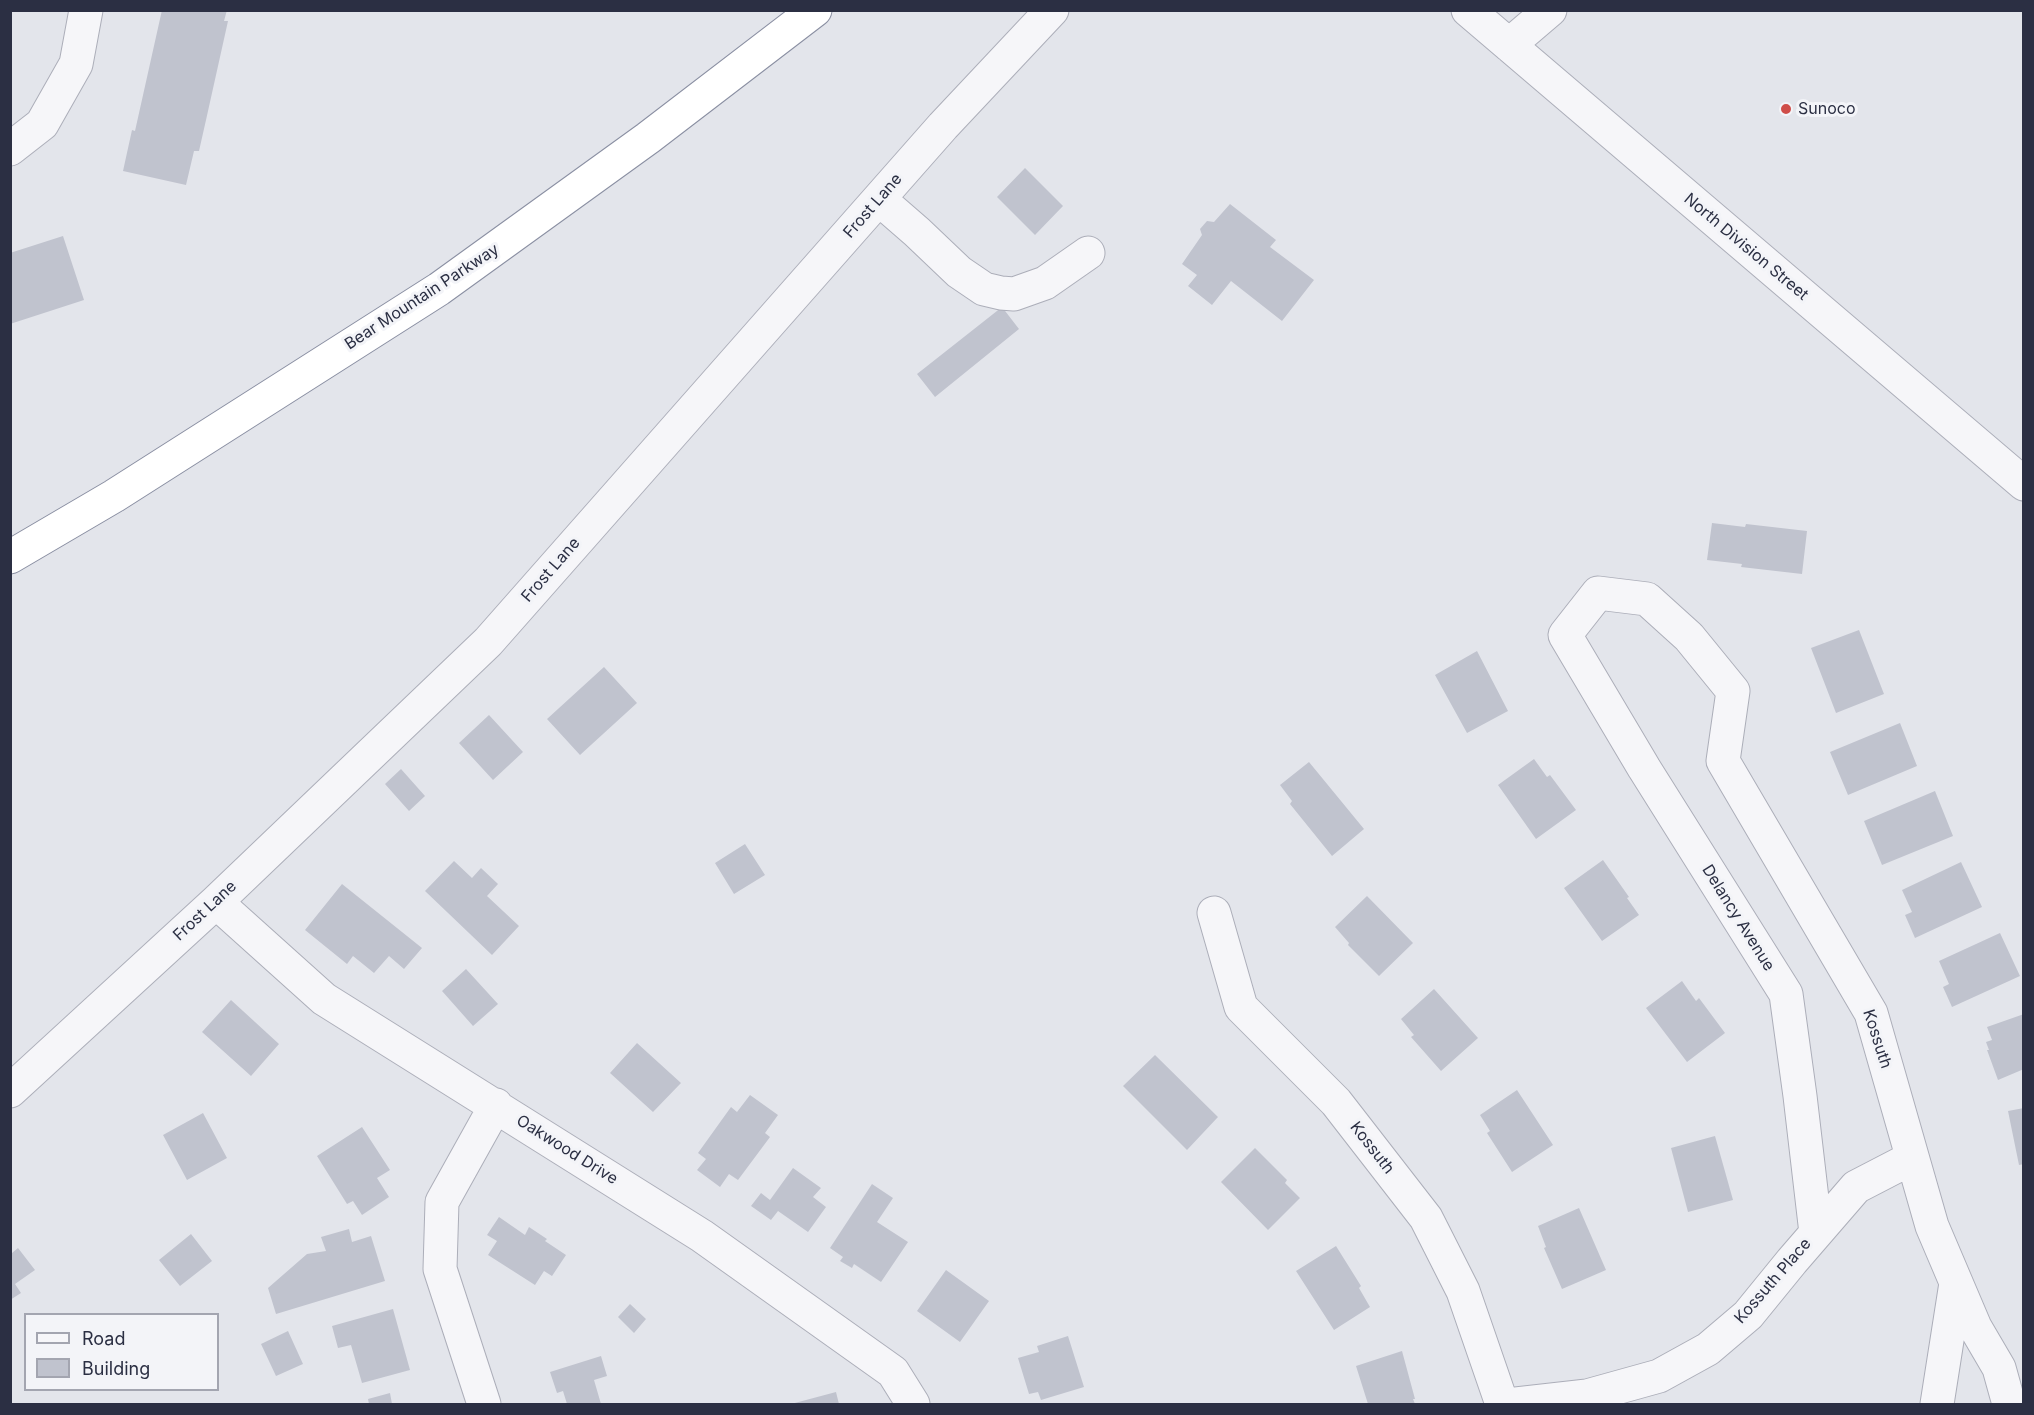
<!DOCTYPE html>
<html>
<head>
<meta charset="utf-8">
<style>
  body { margin:0 }
  #map { position:relative; width:2034px; height:1415px; overflow:hidden; background:#e3e5eb; font-family:Inter,sans-serif }
  canvas { display:block }
  .frame { position:absolute; inset:0; border:12px solid #2b2f43; pointer-events:none }
  .legend { position:absolute; left:24px; top:1313px; width:195px; height:78px; box-sizing:border-box; background:#f3f4f8; border:2px solid #a3a5b0; margin:0; padding:8px 10px; list-style:none; font-size:18px; color:#2b2f43 }
  .legend li { display:flex; align-items:center; gap:12px; height:30px }
  .legend b { width:30px; border:2px solid #a3a5b0 }
</style>
</head>
<body>
<div id="map">
<canvas width="2034" height="1415"></canvas>
<div class="frame"></div>
<ul class="legend">
<li><b style="height:8px;background:#f6f6f9"></b>Road</li>
<li><b style="height:16px;background:#c0c3ce"></b>Building</li>
</ul>
</div>
<script>
const ctx = document.querySelector('canvas').getContext('2d');
ctx.lineJoin = 'round';
function fillPath(path, color) { ctx.fillStyle = color; ctx.fill(path, 'evenodd'); }
const shape = rows => new Path2D(rows.map(r => 'M' + r).join(''));
function strokePath(path, color, width, dash) { ctx.strokeStyle = color; ctx.lineWidth = width; ctx.lineCap = dash ? 'butt' : 'round'; ctx.setLineDash(dash || []); ctx.stroke(path); }
function label(font, color, halo, rows, align = 'center') {
  ctx.font = font + ' Inter,sans-serif'; ctx.lineWidth = 6; ctx.setLineDash([]); ctx.textBaseline = 'middle'; ctx.strokeStyle = halo; ctx.fillStyle = color; for (const [text, x, y, turn = 0] of rows) {
    ctx.save(); ctx.translate(x, y); ctx.rotate((+turn || 0) * Math.PI / 180); ctx.textAlign = isNaN(turn) ? turn : align; if (halo) ctx.strokeText(text, 0, 0); ctx.fillText(text, 0, 0); ctx.restore();
  }
}
fillPath(shape([
  [162,10,227,10,224,21,228,21,206,120,199,151,194,151,186,185,123,171,132,130,135,131],
  [1025,168,1063,206,1035,235,997,197],
  [1230,204,1276,240,1270,247,1314,280,1282,321,1231,281,1212,305,1188,286,1197,275,1182,264,1202,235,1200,229,1207,221,1214,222],
  [63,236,84,300,10,324,10,253],
  [1002,307,1019,329,935,397,917,374],
  [1712,523,1745,527,1746,524,1807,531,1802,574,1741,567,1742,564,1707,560],
  [1859,630,1884,694,1836,713,1811,648],
  [1477,651,1508,711,1467,733,1435,675],
  [604,667,637,703,580,755,547,719],
  [489,715,523,752,493,780,459,743],
  [1900,723,1917,766,1848,795,1830,752],
  [1534,759,1547,777,1550,775,1576,810,1536,839,1498,785],
  [1309,762,1364,829,1332,856,1290,804,1292,801,1280,785],
  [401,769,425,796,409,811,385,784],
  [1935,791,1953,836,1882,865,1864,821],
  [745,844,765,875,734,894,715,863],
  [1603,860,1629,897,1627,898,1639,915,1602,941,1564,888],
  [454,861,472,878,481,868,498,884,487,896,519,926,492,955,425,891],
  [1961,862,1982,907,1915,938,1905,915,1912,912,1902,890],
  [342,884,422,948,404,969,389,956,374,973,353,956,347,964,305,930],
  [1367,896,1413,943,1379,976,1348,945,1349,943,1335,927],
  [2000,933,2020,976,1952,1007,1943,987,1949,984,1939,961],
  [466,969,498,1004,473,1026,442,991],
  [1682,981,1696,1001,1699,998,1725,1033,1687,1062,1646,1008],
  [1434,989,1478,1038,1441,1071,1411,1037,1414,1035,1401,1019],
  [231,1000,279,1044,251,1076,202,1032],
  [2024,1014,2024,1069,1998,1080,1987,1050,1989,1050,1986,1042,1992,1040,1987,1027],
  [637,1043,681,1083,653,1112,610,1073],
  [1155,1055,1218,1117,1187,1150,1123,1086],
  [1517,1090,1553,1145,1512,1172,1487,1133,1490,1131,1480,1115],
  [750,1095,778,1115,765,1133,770,1137,738,1180,729,1174,720,1187,697,1170,706,1159,698,1153,731,1107,737,1112],
  [2024,1108,2024,1164,2019,1165,2008,1111],
  [203,1113,227,1158,187,1180,163,1135],
  [362,1127,390,1170,377,1178,389,1197,362,1215,353,1201,347,1204,317,1156],
  [1715,1136,1733,1200,1688,1212,1671,1148],
  [1255,1148,1287,1180,1285,1183,1300,1198,1268,1230,1221,1182],
  [793,1168,821,1188,813,1197,826,1207,808,1232,778,1211,771,1220,751,1206,761,1193,770,1200],
  [872,1184,893,1198,877,1222,908,1242,881,1282,854,1264,852,1268,840,1261,843,1257,830,1248],
  [1579,1208,1606,1270,1562,1289,1544,1248,1546,1247,1538,1226],
  [499,1217,525,1235,529,1227,547,1239,545,1241,566,1255,552,1276,544,1271,535,1285,488,1255,497,1241,487,1235],
  [349,1229,352,1242,371,1236,385,1281,276,1314,268,1288,307,1254,326,1251,321,1237],
  [191,1234,212,1261,180,1286,159,1260],
  [1336,1246,1361,1286,1359,1288,1370,1307,1334,1330,1296,1271],
  [18,1248,35,1270,15,1284,21,1293,10,1300,10,1251,12,1253],
  [946,1270,989,1301,960,1342,917,1311],
  [630,1304,646,1319,634,1333,618,1317],
  [393,1309,410,1370,362,1383,351,1345,338,1348,332,1326],
  [288,1331,303,1364,276,1376,261,1344],
  [1068,1336,1084,1387,1041,1400,1038,1392,1029,1394,1018,1358,1039,1352,1037,1346],
  [1402,1351,1415,1399,1413,1399,1415,1404,1368,1404,1356,1366],
  [601,1356,607,1376,594,1380,601,1404,567,1404,563,1391,557,1393,550,1372],
  [836,1392,839,1404,791,1404],
  [390,1393,392,1404,369,1404,368,1399]
]), '#c0c3ce');
const minor = shape([
  [1468,10,2024,484],
  [1509,45,1550,10],
  [10,149,42,124,76,64,86,10],
  [879,199,917,232,959,272,984,289,1001,293,1014,294,1045,283,1088,253],
  [216,902,324,999,702,1236,893,1372,913,1404],
  [1214,913,1241,1007,1336,1102,1426,1218,1463,1291,1502,1404],
  [10,1091,216,902,488,642,943,126,1052,10],
  [1816,1233,1800,1096,1786,994,1644,768,1565,635,1598,593,1647,599,1689,637,1733,691,1723,761,1871,1013,1932,1226,1975,1327,1999,1368,2009,1404],
  [484,1404,440,1269,442,1202,496,1105],
  [1516,1404,1587,1396,1659,1376,1708,1349,1748,1315,1792,1261,1856,1187,1912,1158],
  [1937,1404,1956,1283]
]);
const highway = shape([
  [10,557,114,496,439,289,648,138,815,10]
]);
strokePath(minor, '#acaeb9', 35);
strokePath(highway, '#8a8fa2', 35);
strokePath(minor, '#f6f6f9', 33);
strokePath(highway, '#fff', 33);
for (const [x, y, r, color] of [
  [1786,109,6,"#cf4d49"]
]) { const dot = new Path2D(); dot.arc(x, y, r, 0, 2 * Math.PI); ctx.fillStyle = color; ctx.fill(dot); strokePath(dot, '#f3f4f8', 2); }
label('16px', '#2b2f43', '#f3f4f8', [
  ["Sunoco",1798,109]
], 'left');
label('16px', '#2b2f43', '#f3f4f8', [
  ["Frost Lane",873,206,-49],
  ["North Division Street",1746,247,40],
  ["Bear Mountain Parkway",422,297,-33],
  ["Frost Lane",551,570,-49],
  ["Frost Lane",205,911,-43],
  ["Delancy Avenue",1738,918,58],
  ["Kossuth",1877,1039,72],
  ["Kossuth",1372,1148,52],
  ["Oakwood Drive",567,1150,32],
  ["Kossuth Place",1773,1281,-49]
]);
</script>
</body>
</html>
